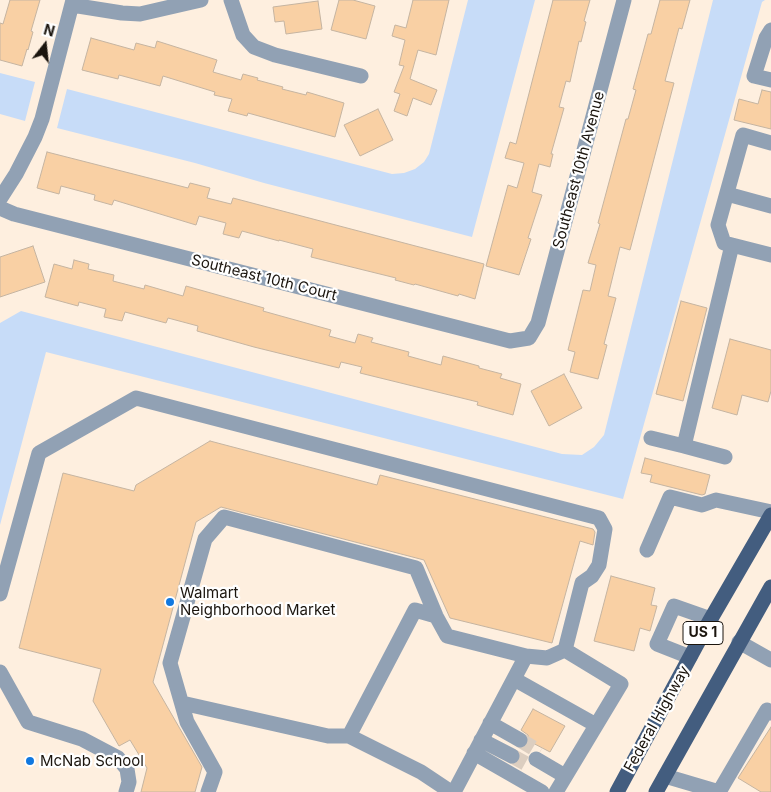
<!DOCTYPE html>
<html>
<head>
<meta charset="utf-8">
<style>
  body { margin:0 }
  #map { position:relative; width:771px; height:792px; overflow:hidden; background:#feefdf; font-family:Inter,sans-serif }
  canvas { display:block }
  .north { position:absolute; left:20px; top:20px; width:50px; height:50px; -webkit-text-stroke:4px #fff; paint-order:stroke; rotate:16deg; font-size:14px; font-weight:700; line-height:20px; text-align:center; color:#1b150e }
  .north::after { content:''; display:block; margin:auto; width:18px; height:22px; background:#1b150e; clip-path:polygon(50% 0,100% 100%,50% 72%,0 100%) }
</style>
</head>
<body>
<div id="map">
<canvas width="771" height="792"></canvas>
<div class="north">N</div>
</div>
<script>
const ctx = document.querySelector('canvas').getContext('2d');
ctx.lineJoin = 'round';
function fillPath(path, color) { ctx.fillStyle = color; ctx.fill(path, 'evenodd'); }
const shape = rows => new Path2D(rows.map(r => 'M' + r).join(''));
function strokePath(path, color, width, dash) { ctx.strokeStyle = color; ctx.lineWidth = width; ctx.lineCap = dash ? 'butt' : 'round'; ctx.setLineDash(dash || []); ctx.stroke(path); }
function label(font, color, halo, rows, align = 'center') {
  ctx.font = font + ' Inter,sans-serif'; ctx.lineWidth = 4.5; ctx.setLineDash([]); ctx.textBaseline = 'middle'; ctx.strokeStyle = halo; ctx.fillStyle = color; for (const [text, x, y, turn = 0] of rows) {
    ctx.save(); ctx.translate(x, y); ctx.rotate((+turn || 0) * Math.PI / 180); ctx.textAlign = isNaN(turn) ? turn : align; if (halo) ctx.strokeText(text, 0, 0); ctx.fillText(text, 0, 0); ctx.restore();
  }
}
fillPath(shape([
  [468,0,535,0,472,237,264,183,195,163,57,128,67,89,392,174,404,173,415,169,424,162,429,154],
  [713,0,765,0,762,2,623,499,46,352,0,525,0,323,21,311,562,454,582,455,594,447,604,435],
  [0,73,35,82,25,121,0,114]
]), '#c7dcf8');
const building = shape([
  [10,0,40,0,31,31,33,32,28,50,27,49,22,66,0,60,0,23,3,24,10,0],
  [339,0,353,0,375,6,366,39,331,30,339,0],
  [413,0,449,0,436,55,418,50,410,79,437,90,431,105,413,98,407,116,394,111,400,94,394,92,404,66,399,65,405,40,392,36,395,25,406,28,413,0],
  [553,0,590,0,584,21,586,22,581,42,579,41,570,82,566,81,559,107,564,108,551,154,553,154,550,167,539,164,532,192,542,195,528,238,531,239,519,275,486,266,508,185,517,188,524,163,505,158,510,142,516,144,553,0],
  [660,0,690,0,682,29,679,28,665,81,674,83,630,250,620,247,608,296,616,298,604,344,607,345,598,379,570,372,575,352,568,350,583,290,590,291,596,265,588,263,600,224,598,223,626,119,628,119,636,90,633,89,648,34,651,34,660,0],
  [318,1,322,29,286,34,284,21,275,22,273,7,318,1],
  [91,38,134,50,136,43,155,48,157,41,217,60,213,72,241,80,243,74,258,78,257,80,283,87,282,89,306,95,307,92,344,103,335,137,248,113,247,116,228,111,232,99,214,95,215,92,163,76,160,86,119,75,118,79,82,70,91,38],
  [762,90,771,92,771,129,734,120,739,99,758,104,762,90],
  [378,109,393,140,360,156,344,125,378,109],
  [47,152,188,188,190,183,210,188,207,198,231,204,233,198,484,264,475,299,459,294,458,296,415,284,414,285,395,280,396,278,311,257,313,249,279,240,279,241,242,231,239,238,223,234,226,223,199,216,196,225,114,200,112,205,94,200,95,195,61,186,59,194,37,188,47,152],
  [33,246,45,282,0,297,0,257,33,246],
  [74,260,89,264,88,269,114,275,113,281,144,289,145,285,183,296,186,286,264,308,263,311,331,330,329,336,355,343,358,334,373,338,371,342,409,352,408,356,441,365,443,356,479,366,479,368,502,374,500,378,521,384,513,415,477,405,478,402,360,373,362,367,341,362,339,368,254,347,197,331,198,326,168,318,166,323,125,312,122,321,104,317,106,309,79,302,78,306,45,297,54,264,72,269,74,260],
  [681,301,707,308,683,401,656,394,681,301],
  [730,339,771,350,771,391,768,402,742,395,737,415,712,408,730,339],
  [564,374,582,408,549,426,531,391,564,374],
  [210,441,377,485,380,475,593,529,595,532,593,545,580,541,552,643,450,618,424,560,221,507,196,522,153,682,202,767,195,792,141,792,147,768,130,740,119,746,93,701,101,669,19,648,63,473,134,491,136,485,210,441],
  [645,458,710,475,705,494,702,495,650,482,652,475,641,473,645,458],
  [611,576,655,588,651,605,657,606,650,631,640,628,634,651,594,641,611,576],
  [533,709,565,726,550,752,529,741,528,735,521,730,533,709],
  [771,727,771,792,761,792,738,778,771,727]
]);
fillPath(building, '#f9d0a4');
strokePath(building, '#c5b4a1', 1);
strokePath(shape([
  [520,740,540,752],
  [512,756,532,767]
]), '#dccec0', 15, [15, 8]);
strokePath(shape([
  [231,0,243,35,254,47,275,55,361,76],
  [72,5,122,13,140,14,201,0],
  [771,30,766,38,754,76,771,80],
  [771,143,743,135,718,225,724,243,771,255],
  [727,194,771,206],
  [0,199,16,174,35,137,42,119,73,0],
  [0,208,14,214,510,341,529,338,538,323,624,0],
  [651,438,684,446],
  [725,457,684,446,732,245],
  [647,550,670,497,702,505,716,500,771,512],
  [0,594,39,453,136,398,599,518,605,529,599,565,592,576,582,583,565,650,547,658,526,656,447,636,436,616,416,568,224,517,205,539,170,663,187,722,215,772,208,792],
  [436,616,415,610,349,736,421,772,451,792],
  [739,642,771,660],
  [690,657,657,644,674,606,711,619],
  [0,672,28,722,82,739,118,758,127,769,129,782,126,792],
  [514,679,596,725],
  [182,703,328,736,349,736],
  [490,723,520,740],
  [481,740,512,756],
  [474,753,542,792],
  [536,759,565,776],
  [665,776,719,792],
  [454,792,526,656],
  [556,792,621,684,565,650],
  [719,792,767,710,771,713]
]), '#91a1b4', 15);
strokePath(shape([
  [617,792,709,622,771,515],
  [656,792,771,587]
]), '#435d7f', 15);
for (const [x, y, r, color] of [
  [170,602,5,"#1178e0"],
  [30,761,5,"#1178e0"]
]) { const dot = new Path2D(); dot.arc(x, y, r, 0, 2 * Math.PI); ctx.fillStyle = color; ctx.fill(dot); strokePath(dot, '#fff', 2); }
for (const [x, y, w] of [
  [703,633,40]
]) { const box = new Path2D(); box.roundRect(x - w / 2, y - 11.5, w, 23, 4); ctx.fillStyle = '#fff'; ctx.fill(box); strokePath(box, '#1b150e', 1); }
label('bold 14px', '#1b150e', null, [
  ["US 1",703,633]
]);
label('15px', '#1b150e', '#fff', [
  ["Southeast 10th Avenue",579,170,-75],
  ["Southeast 10th Court",264,278,14],
  ["Federal Highway",657,719,-61]
]);
label('15px', '#1b150e', '#fff', [
  ["Walmart",180,593],
  ["Neighborhood Market",180,610],
  ["McNab School",40,761]
], 'left');
</script>
</body>
</html>
